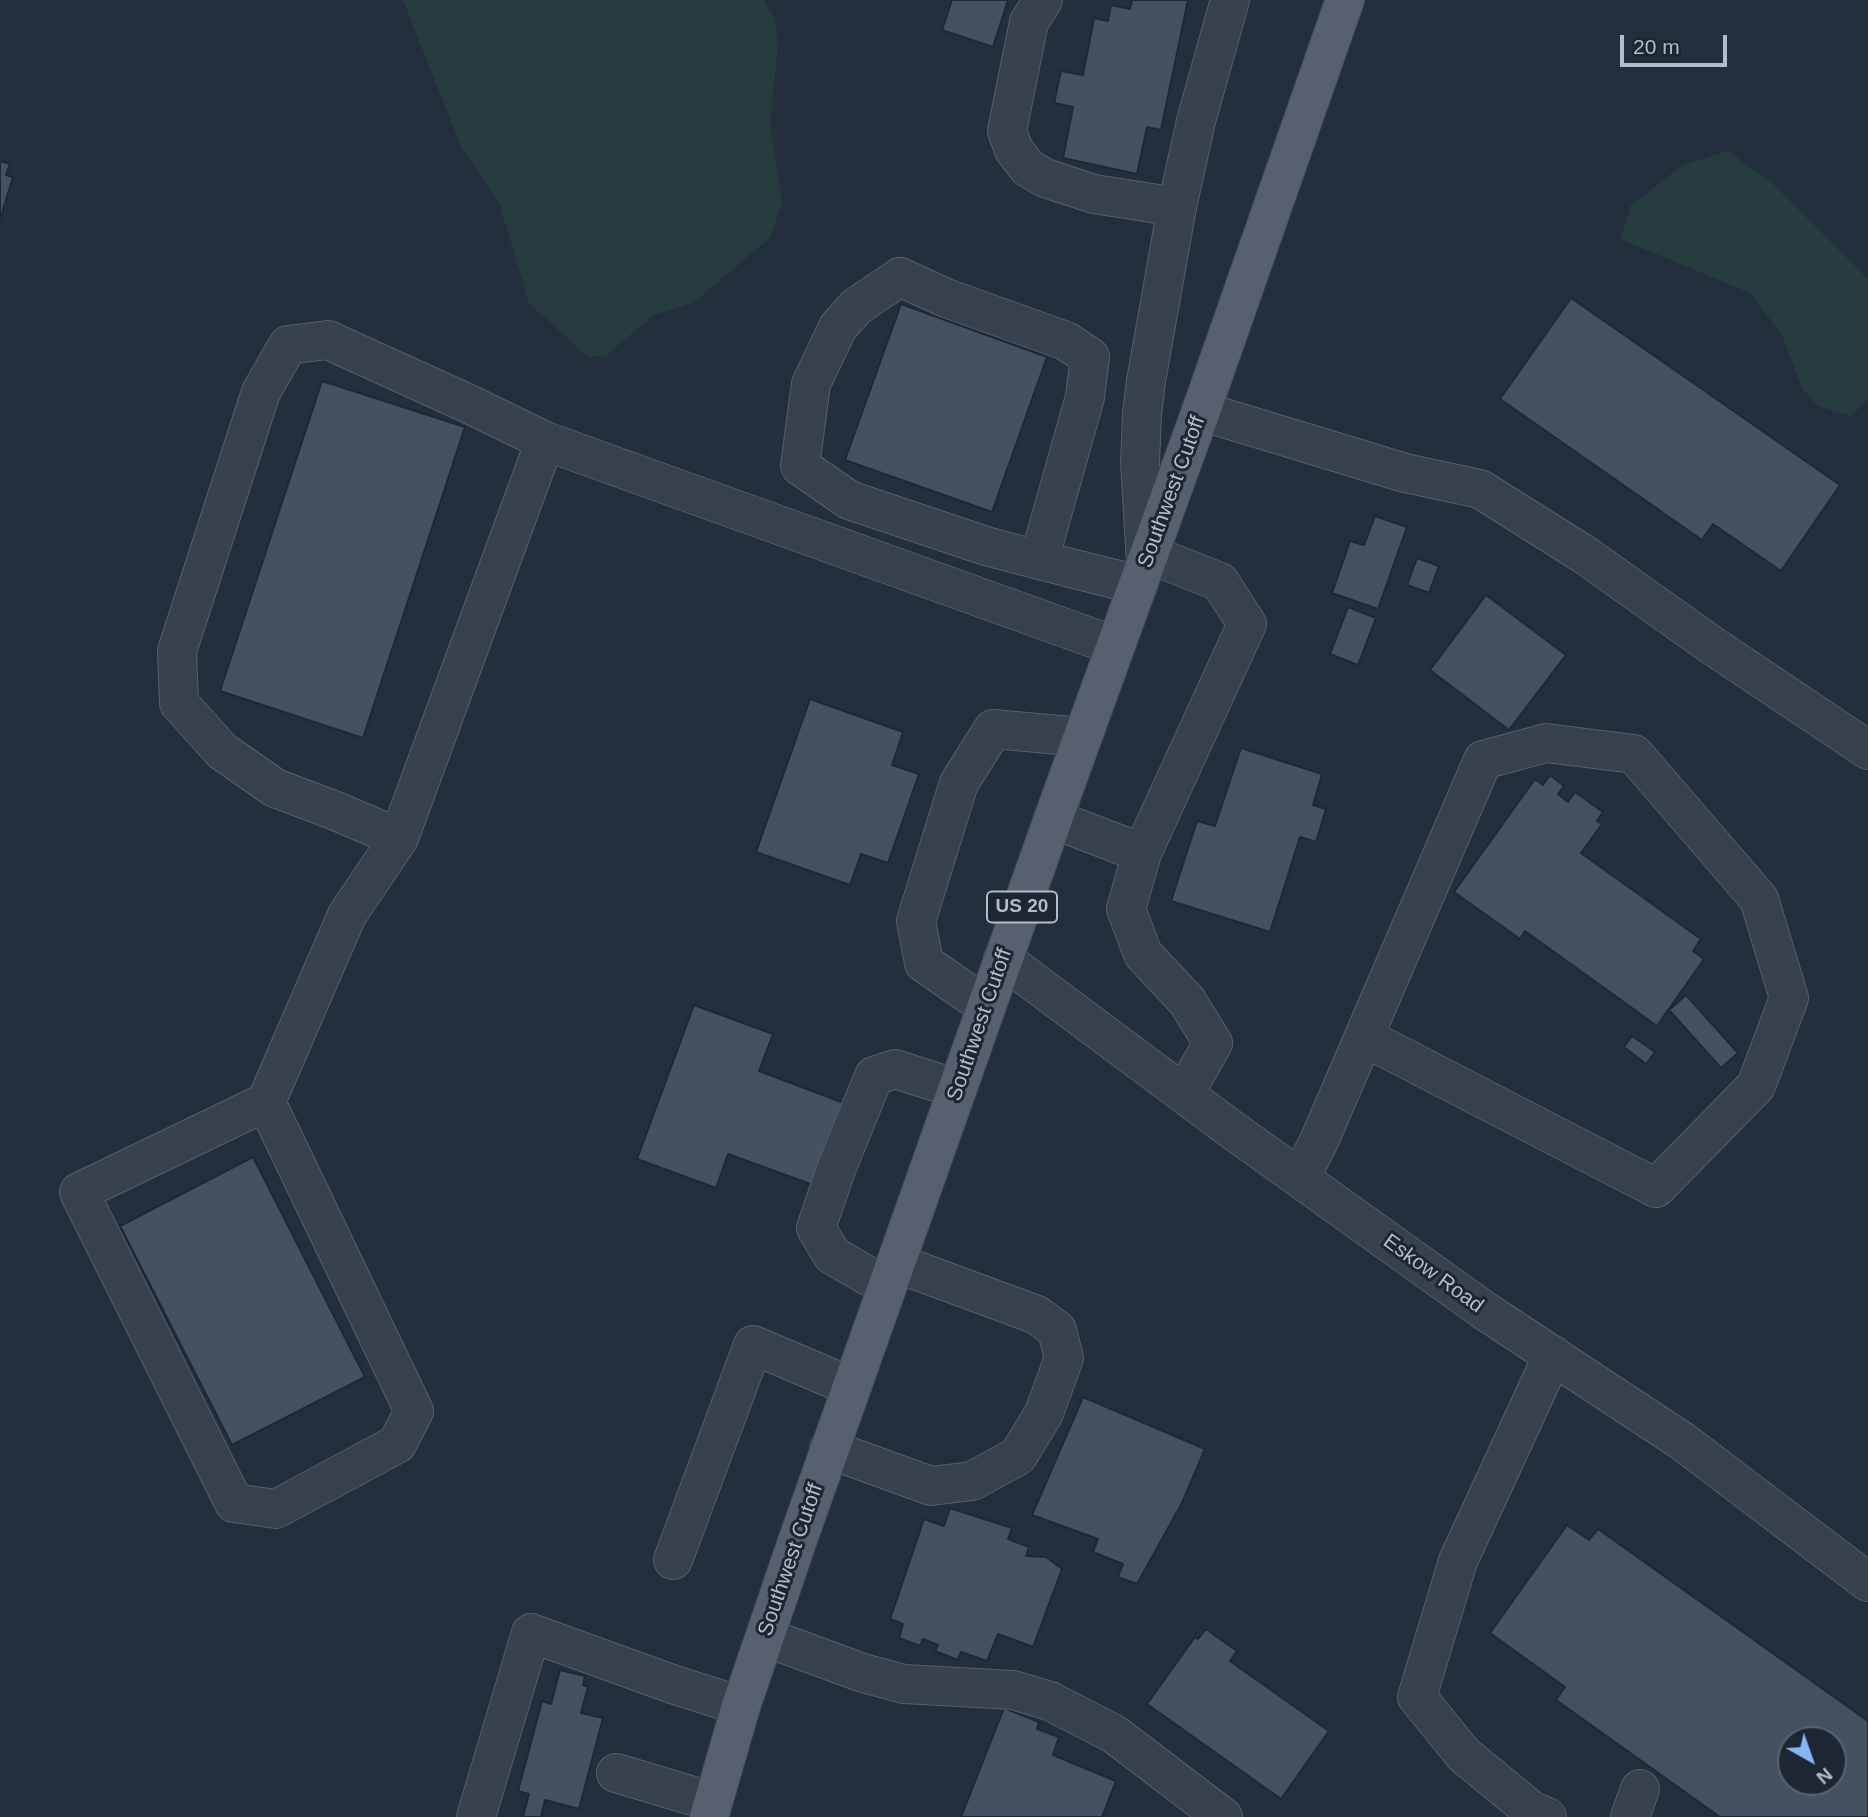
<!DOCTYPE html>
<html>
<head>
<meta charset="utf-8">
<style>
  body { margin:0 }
  #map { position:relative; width:1868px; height:1817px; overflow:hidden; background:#242f3e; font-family:Helvetica,sans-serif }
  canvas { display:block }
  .north { position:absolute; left:1777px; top:1726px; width:70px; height:70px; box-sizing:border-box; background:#1d2633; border:2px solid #59626f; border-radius:50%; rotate:140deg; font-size:19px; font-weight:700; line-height:28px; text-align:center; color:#b4bcc9 }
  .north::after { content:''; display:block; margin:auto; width:24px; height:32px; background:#8ab4f8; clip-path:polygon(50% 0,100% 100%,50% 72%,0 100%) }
  .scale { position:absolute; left:1620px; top:35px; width:107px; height:32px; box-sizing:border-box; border:4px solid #b4bcc9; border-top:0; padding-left:9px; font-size:21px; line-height:24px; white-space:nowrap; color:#b4bcc9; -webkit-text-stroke:5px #1d2633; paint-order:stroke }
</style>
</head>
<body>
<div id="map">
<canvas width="1868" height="1817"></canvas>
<div class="north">N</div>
<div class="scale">20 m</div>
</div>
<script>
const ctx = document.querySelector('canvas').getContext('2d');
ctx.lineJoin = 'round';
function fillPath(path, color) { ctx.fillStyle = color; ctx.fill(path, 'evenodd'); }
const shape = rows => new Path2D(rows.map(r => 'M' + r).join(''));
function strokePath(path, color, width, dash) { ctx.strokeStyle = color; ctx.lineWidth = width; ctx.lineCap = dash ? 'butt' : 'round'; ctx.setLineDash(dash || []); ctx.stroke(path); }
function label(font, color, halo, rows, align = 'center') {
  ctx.font = font + ' Helvetica,sans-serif'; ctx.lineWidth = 6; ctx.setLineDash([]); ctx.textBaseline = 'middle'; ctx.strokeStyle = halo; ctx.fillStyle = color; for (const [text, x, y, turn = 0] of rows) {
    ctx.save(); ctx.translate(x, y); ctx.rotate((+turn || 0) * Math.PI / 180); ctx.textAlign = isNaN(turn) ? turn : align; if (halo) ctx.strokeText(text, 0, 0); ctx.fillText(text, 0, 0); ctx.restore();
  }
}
fillPath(shape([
  [403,0,763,0,775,18,778,46,770,123,782,203,770,238,693,303,654,315,605,356,588,357,529,303,499,202,462,149],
  [1728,151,1772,183,1868,279,1868,399,1851,416,1818,406,1802,388,1782,335,1750,293,1620,239,1631,205,1683,165]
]), '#263c3f');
const building = shape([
  [952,0,1008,0,993,47,942,30,952,0],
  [1132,0,1188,0,1161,130,1147,127,1137,174,1063,158,1073,107,1054,103,1061,71,1083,75,1094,18,1108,21,1111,5,1130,9,1132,0],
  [0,161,10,164,6,175,13,177,0,220,0,161],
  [1571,298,1840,485,1781,571,1713,524,1702,540,1500,399,1571,298],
  [901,304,1047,357,992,512,845,460,901,304],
  [322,381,465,427,363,738,220,691,322,381],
  [1375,516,1407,527,1378,609,1332,593,1350,541,1364,545,1375,516],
  [1417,558,1439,566,1429,593,1407,585,1417,558],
  [1486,595,1566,655,1509,730,1430,670,1486,595],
  [1348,607,1376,618,1358,665,1330,654,1348,607],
  [810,699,903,732,892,765,919,774,888,863,861,854,850,885,756,852,810,699],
  [1241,748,1322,774,1313,805,1326,809,1316,842,1300,837,1270,932,1171,901,1197,821,1215,826,1241,748],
  [1550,775,1564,786,1558,794,1568,802,1575,792,1603,812,1597,821,1602,824,1581,853,1701,939,1693,951,1704,959,1657,1026,1525,931,1520,939,1454,892,1535,779,1543,785,1550,775],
  [1686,995,1738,1053,1721,1068,1669,1010,1686,995],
  [694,1005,773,1034,759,1071,844,1103,813,1185,728,1154,716,1188,637,1159,694,1005],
  [1632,1036,1655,1052,1646,1064,1624,1047,1632,1036],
  [253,1157,365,1377,232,1445,120,1226,253,1157],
  [1083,1397,1205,1449,1182,1503,1137,1584,1118,1577,1123,1564,1093,1552,1098,1539,1032,1515,1083,1397],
  [950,1508,1012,1528,1008,1539,1029,1547,1026,1556,1046,1557,1062,1569,1033,1647,998,1634,987,1661,961,1652,958,1660,935,1651,938,1645,923,1639,920,1646,899,1638,903,1624,890,1619,924,1519,944,1526,950,1508],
  [1567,1525,1589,1540,1598,1529,1868,1721,1868,1817,1720,1817,1556,1700,1565,1687,1490,1633,1567,1525],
  [1791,1740,1833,1740,1833,1782,1791,1782,1791,1740],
  [1206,1629,1237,1651,1230,1661,1329,1731,1281,1799,1147,1704,1195,1637,1198,1639,1206,1629],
  [560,1670,585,1676,583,1685,588,1687,581,1713,603,1718,579,1809,545,1800,541,1817,523,1817,529,1794,518,1791,542,1701,551,1704,560,1670],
  [1004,1708,1039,1722,1037,1729,1059,1737,1053,1755,1116,1781,1102,1817,961,1817,1004,1708]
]);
fillPath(building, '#455162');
strokePath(building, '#1f2835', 2);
const minor = shape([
  [1043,0,1029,22,1007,131,1014,150,1028,168,1045,178,1094,194,1177,207],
  [1201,411,1405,473,1480,489,1585,555,1710,644,1868,750],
  [1149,554,1220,582,1247,624,1142,853,1126,909,1143,954,1187,1001,1213,1043,1184,1094],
  [1039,560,1085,397,1090,357,1066,341,946,298,900,277,857,306,838,327,811,384,800,466,849,500,986,546,1039,560,1138,585],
  [1146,562,1140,463,1142,414,1146,381,1177,207,1196,121,1230,0],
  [1053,819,1142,853],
  [399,838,336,811,275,788,222,751,179,703,177,651,261,392,288,345,328,340,469,404,545,441],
  [1003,959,1231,1129,1485,1311,1682,1441,1868,1582],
  [986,1006,924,963,916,921,959,783,993,729,1082,737],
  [266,1102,79,1192,234,1503,276,1509,397,1444,414,1411,266,1102,347,915,399,838,545,441,1115,646],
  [1300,1178,1319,1141,1483,760,1546,743,1634,754,1759,899,1789,998,1756,1086,1656,1188,1364,1037],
  [887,1287,832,1255,816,1228,837,1167,874,1076,895,1069,957,1089],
  [829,1449,931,1486,972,1481,1018,1456,1044,1413,1064,1358,1057,1330,1037,1315,896,1263],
  [673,1560,753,1345,852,1387],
  [765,1637,863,1673,904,1684,1013,1690,1050,1701,1114,1734,1223,1817],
  [616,1773,713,1802],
  [476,1817,531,1633,672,1684,741,1706],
  [1547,1817,1531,1810,1464,1755,1417,1697,1458,1561,1553,1355],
  [1630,1817,1640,1789]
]);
const major = shape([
  [709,1817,741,1706,797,1542,1053,819,1201,411,1345,0]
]);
strokePath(minor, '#565f6c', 40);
strokePath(major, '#414a57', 40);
strokePath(minor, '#38414e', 38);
strokePath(major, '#56606e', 38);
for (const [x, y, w] of [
  [1022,907,70]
]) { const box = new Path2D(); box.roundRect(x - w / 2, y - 15.5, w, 31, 5); ctx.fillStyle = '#1d2633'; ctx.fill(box); strokePath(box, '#b4bcc9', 2); }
label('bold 19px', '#b4bcc9', null, [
  ["US 20",1022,907]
]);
label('21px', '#b4bcc9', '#1d2633', [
  ["Southwest Cutoff",1172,492,-70],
  ["Southwest Cutoff",980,1025,-71],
  ["Eskow Road",1433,1274,36],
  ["Southwest Cutoff",791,1560,-71]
]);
</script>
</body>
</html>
